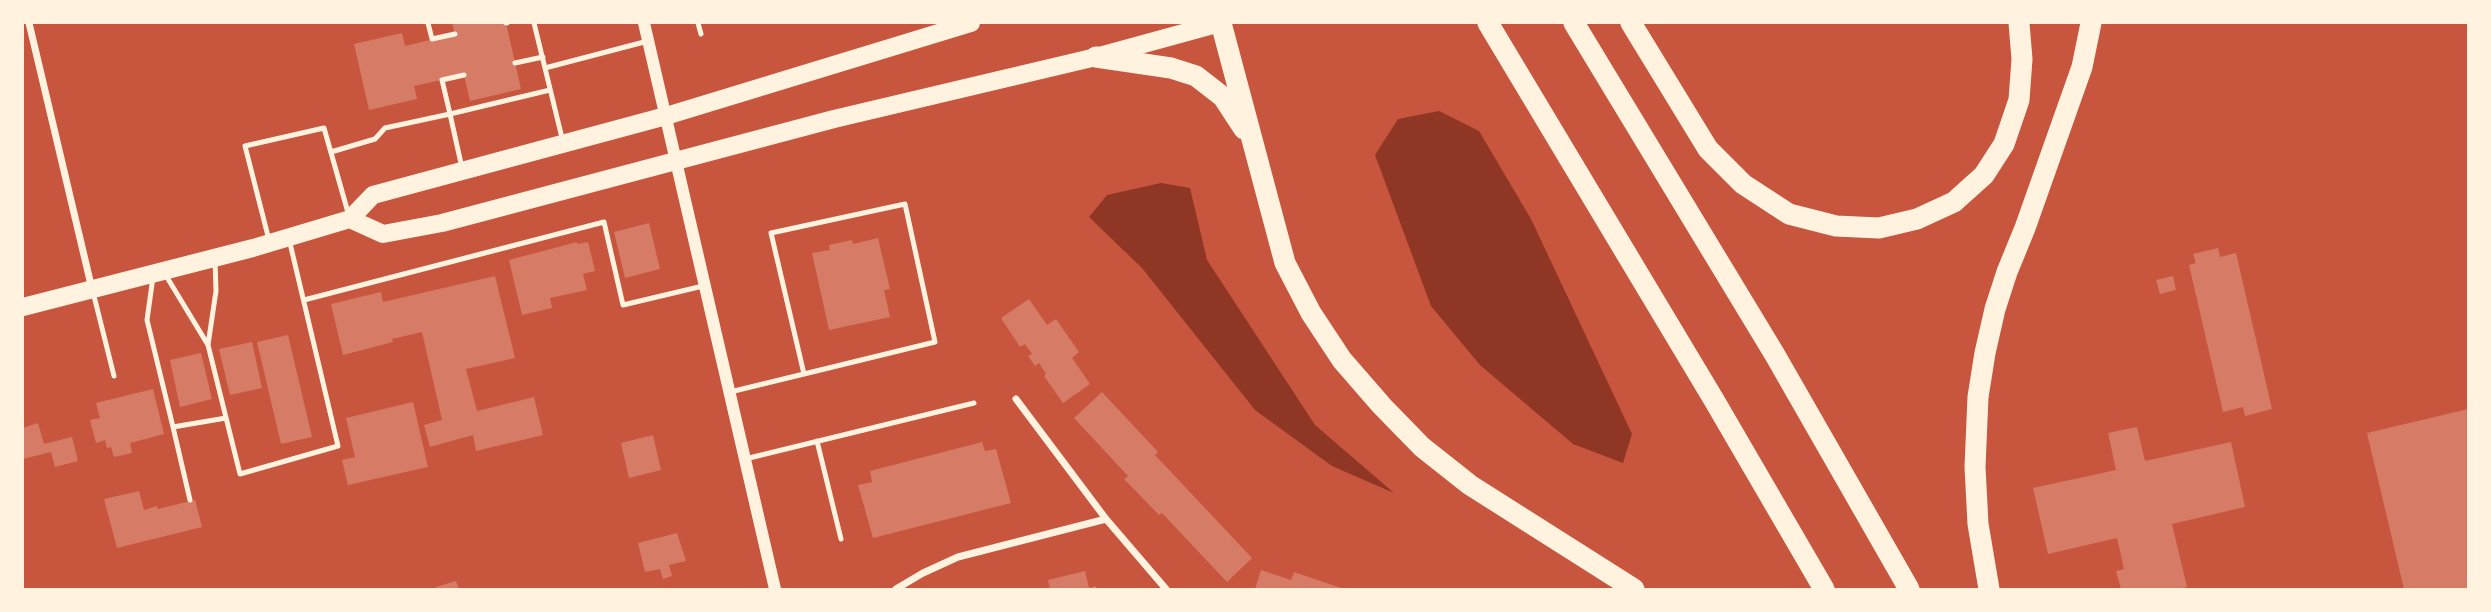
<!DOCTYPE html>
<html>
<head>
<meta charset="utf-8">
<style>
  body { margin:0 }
  #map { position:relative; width:2491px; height:612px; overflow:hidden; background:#c8553d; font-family:Commissioner,sans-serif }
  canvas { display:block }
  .frame { position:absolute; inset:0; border:24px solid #fff3e0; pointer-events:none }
</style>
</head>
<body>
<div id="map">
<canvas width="2491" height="612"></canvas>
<div class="frame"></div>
</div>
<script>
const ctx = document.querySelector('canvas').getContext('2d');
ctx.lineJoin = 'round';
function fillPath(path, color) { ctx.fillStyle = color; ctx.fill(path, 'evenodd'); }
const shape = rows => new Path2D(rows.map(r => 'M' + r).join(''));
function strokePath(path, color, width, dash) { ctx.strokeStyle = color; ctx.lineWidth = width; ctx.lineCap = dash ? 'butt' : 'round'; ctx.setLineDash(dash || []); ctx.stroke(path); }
fillPath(shape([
  [1439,111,1479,131,1531,219,1632,434,1623,463,1573,444,1480,365,1431,306,1375,155,1398,119],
  [1161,183,1190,188,1207,260,1315,425,1394,493,1332,466,1255,410,1142,268,1089,217,1107,195]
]), '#8f3625');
fillPath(shape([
  [452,23,506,23,521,89,470,101,464,75,414,86,417,99,369,110,354,44,402,33,405,46,455,34],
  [649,223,660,269,625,278,614,232],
  [878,238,890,289,884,290,890,317,829,330,812,253,830,250,829,245,852,240,853,244],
  [577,242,577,244,588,242,595,271,583,274,587,290,550,298,552,308,522,315,509,260],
  [2218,248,2220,257,2236,253,2272,409,2245,416,2243,407,2223,412,2189,265,2196,263,2193,254],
  [495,276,515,358,466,369,477,411,534,397,543,435,476,451,473,435,430,447,424,425,442,420,422,332,392,339,393,342,343,355,331,304,381,292,383,302],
  [2173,276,2176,290,2160,294,2156,280],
  [1029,299,1047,325,1056,319,1079,352,1072,358,1090,384,1063,403,1044,376,1046,374,1039,363,1035,366,1028,356,1032,354,1025,344,1020,347,1001,318],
  [288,335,312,437,281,444,257,342],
  [252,342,262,388,230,395,219,349],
  [201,353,212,399,180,407,170,360],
  [153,389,164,434,130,443,132,453,114,457,111,447,107,448,105,440,96,443,90,420,100,418,96,403],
  [1102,392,1158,452,1155,455,1252,558,1227,582,1162,513,1159,515,1124,479,1128,476,1074,418],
  [413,402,428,467,348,485,342,460,355,457,346,418],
  [2468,409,2468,589,2404,589,2367,433],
  [38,423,44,444,72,437,78,461,55,467,51,452,23,459,23,428],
  [2137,427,2145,461,2231,442,2245,507,2172,524,2187,587,2177,589,2121,589,2116,571,2124,569,2117,538,2048,554,2033,488,2116,470,2108,433],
  [653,435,661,470,629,478,621,443],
  [982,442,985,451,996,449,1011,503,873,538,858,485,872,482,870,471],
  [139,491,144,510,157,506,158,509,195,500,202,527,117,548,104,499],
  [677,533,686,561,669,565,672,576,663,579,660,569,645,572,638,543],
  [1261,570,1291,580,1294,572,1344,589,1255,589],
  [1085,571,1089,588,1096,586,1096,589,1050,589,1048,580],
  [456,581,459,589,436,589,436,587]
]), '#d67c66');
strokePath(shape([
  [428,23,432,39,455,34],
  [506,23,507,23],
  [534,23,563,142],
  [698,23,701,34],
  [515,63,543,57],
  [545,68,648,41],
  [464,75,442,80,450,114,550,90],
  [331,152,375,139,385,128,450,114,462,168],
  [269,240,245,146,324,128,349,216],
  [165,274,208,345,216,291,215,260],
  [153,277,147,320,173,427,226,418],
  [93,292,114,376],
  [304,300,604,222,623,305,703,286],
  [208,345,240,474,338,446,289,239],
  [730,392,804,374,771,233,905,204,935,342,804,374],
  [173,427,190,500],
  [817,441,841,539],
  [745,459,974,403]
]), '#fff3e0', 5);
strokePath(shape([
  [29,23,92,289],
  [1016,399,1106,519,1166,589],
  [896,589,923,573,958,557,1106,519]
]), '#fff3e0', 7);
strokePath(shape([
  [644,23,775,589]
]), '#fff3e0', 12);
strokePath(shape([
  [350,219,383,234,442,223,834,119,1096,57,1220,23],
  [23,307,253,248,350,219,373,195,666,116,971,23]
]), '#fff3e0', 18);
strokePath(shape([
  [1221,23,1285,263,1311,313,1342,360,1382,406,1422,447,1470,485,1634,589],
  [1488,23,1714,400,1824,589],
  [1574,23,1775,355,1909,589],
  [1631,23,1708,149,1743,184,1789,214,1836,226,1879,228,1917,219,1954,202,1984,175,2004,144,2019,100,2022,59,2019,23],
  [1096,57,1171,68,1196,76,1223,97,1244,129],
  [1989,589,1978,524,1975,467,1978,397,1985,353,1995,309,2007,272,2025,228,2082,67,2091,23]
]), '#fff3e0', 21);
</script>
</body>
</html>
